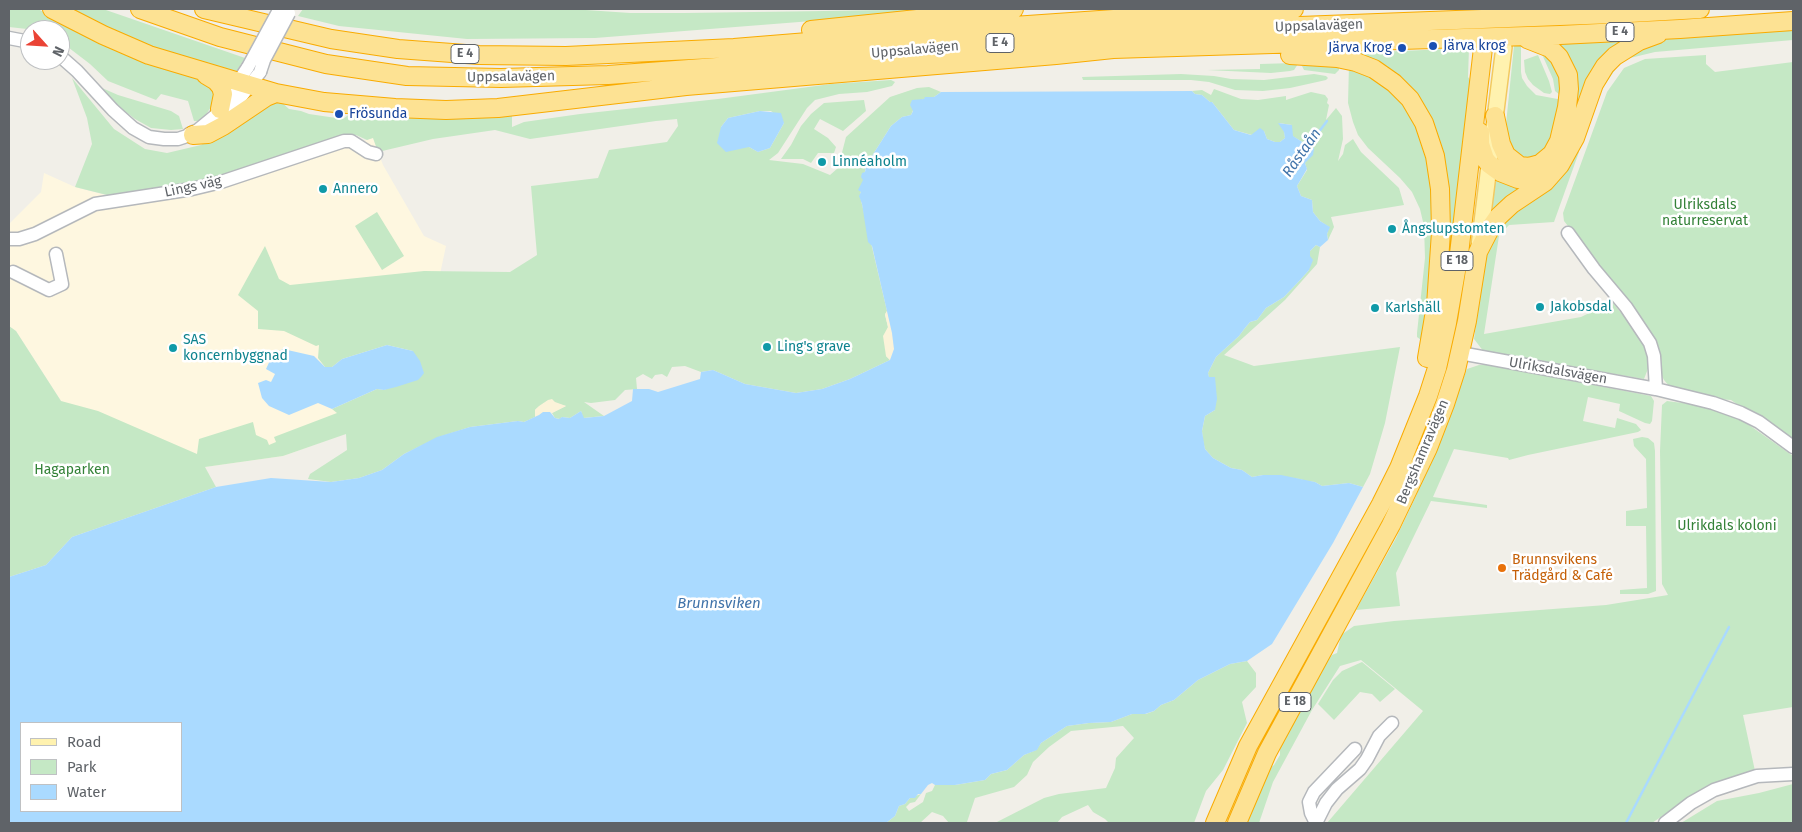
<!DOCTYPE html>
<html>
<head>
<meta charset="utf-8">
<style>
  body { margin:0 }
  #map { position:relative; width:1802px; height:832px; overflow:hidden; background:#f1efe8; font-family:"Fira Sans",sans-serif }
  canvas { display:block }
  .frame { position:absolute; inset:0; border:10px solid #5f6368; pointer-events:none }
  .legend { position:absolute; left:20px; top:722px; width:162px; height:90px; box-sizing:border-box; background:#fff; border:1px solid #bfc1c3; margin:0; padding:6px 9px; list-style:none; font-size:15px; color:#5f6368 }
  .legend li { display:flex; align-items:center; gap:10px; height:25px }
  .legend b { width:25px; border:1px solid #bfc1c3 }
  .north { position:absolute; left:20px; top:20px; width:50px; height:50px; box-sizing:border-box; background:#fff; border:1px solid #bfc1c3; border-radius:50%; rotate:116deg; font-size:14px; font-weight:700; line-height:20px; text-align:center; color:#5f6368 }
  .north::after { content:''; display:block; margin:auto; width:18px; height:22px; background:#ea4335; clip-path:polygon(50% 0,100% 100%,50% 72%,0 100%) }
</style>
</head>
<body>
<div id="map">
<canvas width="1802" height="832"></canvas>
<div class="frame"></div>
<ul class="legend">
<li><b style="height:6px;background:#fff2af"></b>Road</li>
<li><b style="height:14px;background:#c5e8c5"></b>Park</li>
<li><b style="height:14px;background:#aadaff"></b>Water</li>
</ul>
<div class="north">N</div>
</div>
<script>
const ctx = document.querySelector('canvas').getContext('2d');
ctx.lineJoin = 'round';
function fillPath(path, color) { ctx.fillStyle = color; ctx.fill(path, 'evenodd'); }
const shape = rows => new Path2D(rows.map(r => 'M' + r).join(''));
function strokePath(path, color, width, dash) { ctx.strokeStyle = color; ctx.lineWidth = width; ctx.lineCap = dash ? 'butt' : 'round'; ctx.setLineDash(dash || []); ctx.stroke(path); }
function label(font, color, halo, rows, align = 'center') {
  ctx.font = font + ' "Fira Sans",sans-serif'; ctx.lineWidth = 5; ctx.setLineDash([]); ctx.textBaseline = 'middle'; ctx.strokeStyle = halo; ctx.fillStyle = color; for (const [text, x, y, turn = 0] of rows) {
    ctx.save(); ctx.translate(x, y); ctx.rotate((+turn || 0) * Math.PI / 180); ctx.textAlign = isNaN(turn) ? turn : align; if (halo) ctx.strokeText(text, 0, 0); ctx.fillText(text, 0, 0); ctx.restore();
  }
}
fillPath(shape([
  [373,138,383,165,424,236,446,246,430,321,347,433,283,456,204,467,61,401,16,331,9,326,9,224,41,192,44,173,75,187,132,202,222,185]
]), '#fef7e0');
fillPath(shape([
  [9,9,38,9,95,41,136,59,207,82,214,90,215,101,205,116,200,121,194,121,188,101,161,94,156,100,108,81,90,64,60,41,60,30,36,30,9,27],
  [61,9,103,9,245,58,234,75,142,47],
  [303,9,571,9,630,13,684,13,965,9,595,38,467,39,339,26,298,16],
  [1793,27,1793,40,1655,52,1630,58,1619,64,1606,83,1603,82,1620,58,1661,39],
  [1635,33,1635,35,1616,46,1599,64,1589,78,1582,96,1567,142,1556,160,1546,170,1535,175,1515,175,1497,165,1499,153,1507,165,1516,170,1525,173,1533,173,1543,168,1555,158,1563,143,1571,119,1574,88,1566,59,1548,37],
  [1514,46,1521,46,1521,72,1522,78,1527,86,1536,95,1563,100,1554,136,1539,158,1525,160,1513,151,1506,138,1506,124],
  [1469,48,1468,77,1472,83,1451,252,1448,251,1441,152,1387,69,1357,53],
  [1541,52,1551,56,1563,82,1560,95,1555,91,1553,79],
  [1538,55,1549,81,1552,92,1550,94,1544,93,1533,85,1528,79,1525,72,1524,60],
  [1706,55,1706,64,1715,72,1793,62,1793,443,1731,400,1717,399,1669,386,1664,380,1618,290,1564,221,1563,213,1607,92,1624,68,1645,59],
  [1294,63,1339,66,1339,70,1335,74,1304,70,1302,66,1298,64,1294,70,1290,71,1271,73,1207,70,1260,69,1260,64],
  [1349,65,1368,72,1410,108,1429,153,1435,241,1425,341,1421,340,1417,337,1417,333,1425,258,1424,226,1420,209,1412,192,1400,178,1368,148,1358,135,1353,122,1348,103],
  [1181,74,1214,76,1231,79,1264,80,1314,74,1326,76,1328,78,1326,80,1290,88,1263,91,1235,90,1209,82,1191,80,1083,80,1082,77],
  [72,78,114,129,145,149,167,153,201,145,271,99,279,100,289,109,301,111,309,114,343,119,351,113,447,119,512,116,512,127,524,122,580,114,718,99,831,84,891,80,895,82,892,86,867,92,839,94,815,100,807,108,778,153,769,160,803,164,830,175,838,168,846,137,890,97,917,88,929,87,941,92,934,97,917,101,911,115,902,117,891,126,872,156,867,161,860,196,887,311,885,315,888,327,886,356,890,360,850,379,822,389,796,393,745,384,713,370,701,372,685,366,672,367,667,377,662,374,655,375,652,379,643,374,636,378,637,389,625,390,615,400,591,403,584,402,604,416,583,418,581,411,570,418,562,417,560,419,555,418,552,413,566,406,548,401,537,408,535,410,535,417,524,422,518,421,470,427,439,437,404,454,382,470,359,478,331,482,308,479,310,474,347,450,346,434,283,456,205,467,216,487,72,537,46,565,9,577,9,326,16,331,61,401,98,411,197,454,199,439,253,422,256,435,267,440,269,445,276,442,274,437,337,413,332,409,377,389,385,390,413,351,387,345,342,359,332,367,325,367,318,358,319,345,316,346,284,331,258,329,258,311,238,295,265,246,279,279,290,285,424,271,510,272,537,255,531,186,598,178,609,150,667,142,678,126,677,119,656,121,530,139,495,130,433,139,378,152,373,138,367,140,356,135,207,181,115,197,75,187,92,144,87,118],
  [760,111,771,111,784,123,770,148,758,152,749,147,721,127,728,118],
  [102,88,118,95,171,111,179,116,183,129,171,130,151,128,135,119,118,106],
  [1214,89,1241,99,1258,100,1286,96,1286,100,1311,92,1325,95,1328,99,1327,103,1329,105,1326,120,1336,108,1342,116,1343,139,1338,161,1343,154,1345,145,1353,139,1361,152,1399,188,1404,205,1331,217,1334,227,1328,240,1327,234,1329,227,1320,221,1313,212,1312,200,1301,196,1297,186,1307,170,1305,163,1311,146,1311,143,1308,145,1292,136,1292,125,1279,123,1284,131,1285,138,1280,142,1275,142,1267,139,1264,131,1252,135,1234,130,1212,102,1210,102,1202,95,1195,94,1192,91,1202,90,1211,95],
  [864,100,866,111,843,131,820,119,814,129,828,138,836,147,834,153,818,153,811,163,803,159,781,159,791,145,801,126,811,114,824,103],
  [1575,152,1579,152,1554,222,1509,225,1499,236,1484,334,1581,317,1612,302,1629,322,1647,350,1649,366,1644,379,1484,352,1474,339,1484,262,1490,235],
  [1496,175,1535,183,1490,222],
  [377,212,404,256,382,270,355,226],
  [1316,245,1320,247,1317,264,1285,300,1224,355,1254,366,1400,347,1385,423,1370,474,1363,487,1349,483,1322,486,1315,482,1306,481,1300,479,1263,475,1252,477,1242,470,1231,468,1213,458,1205,449,1203,441,1202,431,1205,416,1215,410,1208,373,1216,357,1239,336,1245,328,1250,322,1257,320,1266,308,1284,297,1301,279,1309,270,1310,251],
  [1479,365,1491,365,1651,396,1654,401,1652,421,1650,424,1645,423,1619,411,1620,404,1588,397,1583,421,1615,428,1617,418,1636,424,1641,430,1638,432,1528,455,1509,460,1508,458,1454,449,1433,497,1487,505,1487,508,1431,501,1396,573,1400,606,1356,610,1396,538,1416,496,1467,369],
  [1667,401,1705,406,1742,420,1793,456,1793,707,1743,715,1755,771,1700,790,1652,823,1327,823,1423,711,1361,660,1340,666,1312,710,1273,782,1259,823,1246,823,1270,768,1274,765,1280,755,1280,747,1322,669,1332,655,1337,653,1341,635,1354,626,1394,621,1606,605,1668,595,1662,584,1660,451,1662,405],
  [1642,437,1648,438,1654,443,1655,451,1656,591,1648,594,1620,594,1620,590,1647,588,1646,526,1626,526,1626,511,1647,508,1646,459,1634,446,1633,439],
  [1247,661,1256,673,1256,687,1242,702,1247,723,1223,770,1206,791,1194,823,1109,823,1105,819,1093,812,1088,805,1062,817,1057,823,995,823,1044,798,1059,794,1106,788,1115,768,1116,758,1134,738,1123,726,1071,731,1049,747,1033,762,1027,775,1014,787,975,798,967,822,965,823,949,823,943,816,932,812,920,823,886,823,895,816,899,806,905,804,910,798,921,794,915,802,910,803,906,807,909,811,923,802,926,793,932,791,935,785,955,785,985,780,991,774,1007,770,1024,755,1036,750,1041,743,1067,726,1089,723,1111,722,1132,714,1146,714,1154,711,1161,705,1174,700,1198,680,1230,664],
  [1362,662,1395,689,1380,702,1372,694,1360,692,1334,720,1318,704,1333,680,1342,671],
  [1793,784,1793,823,1681,823,1717,801,1759,793]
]), '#c5e8c5');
fillPath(shape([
  [887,311,892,333,894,349,890,360,886,356,883,336,888,327,885,314],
  [552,399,555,402,566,406,552,413,550,412,535,417,535,410,539,406,548,400]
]), '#fbf3d9');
fillPath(shape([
  [1192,91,1195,94,1202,95,1210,102,1212,102,1234,130,1251,135,1260,128,1264,131,1267,139,1275,142,1280,142,1285,138,1284,132,1278,123,1292,125,1293,136,1307,145,1311,142,1314,149,1313,155,1305,163,1307,169,1297,186,1301,196,1312,200,1313,212,1320,221,1330,227,1327,234,1328,240,1320,247,1316,245,1310,251,1310,256,1313,260,1309,270,1301,279,1284,297,1266,308,1257,320,1250,322,1245,328,1239,336,1216,357,1208,373,1209,377,1215,377,1217,399,1215,410,1205,416,1202,431,1205,449,1213,458,1231,468,1242,470,1252,477,1263,475,1281,475,1315,482,1322,486,1349,483,1363,487,1333,543,1272,644,1247,661,1230,664,1198,680,1174,700,1161,705,1154,711,1145,714,1132,714,1111,722,1089,723,1067,726,1041,743,1037,750,1024,755,1007,770,991,774,985,780,955,785,935,785,932,783,928,785,921,794,918,794,915,798,910,798,905,804,899,806,895,816,886,823,9,823,9,577,46,565,72,537,216,487,271,478,331,482,359,478,382,470,404,454,437,437,470,427,518,421,524,422,539,415,543,412,550,412,555,418,559,419,562,417,570,418,581,411,584,418,604,416,632,401,633,389,649,389,658,392,700,379,701,372,713,370,745,384,796,393,822,389,850,379,890,360,894,349,892,333,872,246,868,242,862,204,859,196,861,192,858,190,863,180,861,177,862,173,865,172,867,161,872,156,891,126,902,117,911,115,913,111,910,105,912,100,924,99,925,97,934,97,941,92],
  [21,723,181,723,181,811,21,811],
  [760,111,781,113,784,123,770,148,758,152,749,147,726,152,717,143,721,127,728,118],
  [387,345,413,351,420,361,424,373,421,377,418,380,396,387,384,390,377,389,332,409,318,403,289,415,269,406,262,398,258,383,266,380,271,382,275,374,266,369,273,354,283,349,314,356,325,367,332,367,342,359]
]), '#aadaff');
strokePath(shape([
  [1309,145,1327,121],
  [1626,823,1729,627]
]), '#aadaff', 2.5);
const minor = shape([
  [9,38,30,42],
  [60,56,77,71,113,110,133,128,149,137,164,139,178,139,199,132],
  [218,120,230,111,260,72],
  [189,134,198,130,215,116,248,67],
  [1568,233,1594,269,1626,307,1650,343,1654,356,1656,389],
  [9,239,19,239,35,234,95,204,192,189,221,182,344,141,351,141,368,152,376,154],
  [13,272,49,290,62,284,56,254],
  [1460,353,1656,389,1713,403,1741,413,1759,422,1793,447],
  [1355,749,1314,792,1309,802,1311,813,1316,823,1326,803,1337,789,1360,769,1367,759,1379,736,1392,723],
  [1665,823,1691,803,1714,790,1757,776,1793,774]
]);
const major = shape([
  [1479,246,1504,47]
]);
const highway = shape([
  [52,9,103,35,149,55,276,93,324,102,395,108,446,110,498,108,686,86,1056,55,1113,49,1560,35,1680,29,1793,21],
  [140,9,220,37,326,64,407,76,501,78,608,75,744,65,1118,33,1612,14,1700,9],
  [204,9,331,39,398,49,479,55,566,56,734,48,956,30,1229,11,1294,9],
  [811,30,1014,9],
  [1290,55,1337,58,1356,62,1374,69,1394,83,1410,99,1424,123,1435,156,1440,189,1441,232,1436,305,1427,358],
  [206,75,216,81,221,87,223,94,220,109],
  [1495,116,1501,144,1506,155,1520,166,1529,167,1540,164,1552,154,1559,141,1567,107,1569,89,1568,75,1559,57,1550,48,1527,39],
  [1480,132,1480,144,1485,159,1489,164,1500,172,1518,179,1528,180,1548,173],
  [193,135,208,134,223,126,266,97,276,93],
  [1215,823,1248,746,1381,504,1399,468,1428,396,1437,368,1447,323,1459,254,1483,48],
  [1237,823,1267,753,1391,525,1428,448,1445,404,1456,370,1467,321,1478,252,1491,227,1498,217,1512,204,1545,182,1560,165,1575,138,1594,84,1605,66,1615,56,1639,41,1658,34]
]);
strokePath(minor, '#b5b8bc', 15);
strokePath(major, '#f2c960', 18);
strokePath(highway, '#f9ab00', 20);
strokePath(minor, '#fff', 12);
strokePath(major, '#fff2af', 15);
strokePath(highway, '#fde293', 18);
const minorBridge = shape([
  [248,67,279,10],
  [260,72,264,60,289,13]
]);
strokePath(minorBridge, '#b5b8bc', 15, []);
strokePath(minorBridge, '#fff', 12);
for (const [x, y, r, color] of [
  [1433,46,5,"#1a4fb4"],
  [1402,48,5,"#1a4fb4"],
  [339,114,5,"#1a4fb4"],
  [822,162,5,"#0f9aa8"],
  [323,189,5,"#0f9aa8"],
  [1392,229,5,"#0f9aa8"],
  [1540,307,5,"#0f9aa8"],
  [1375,308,5,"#0f9aa8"],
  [767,347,5,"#0f9aa8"],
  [173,348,5,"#0f9aa8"],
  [1502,568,5,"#e8710a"]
]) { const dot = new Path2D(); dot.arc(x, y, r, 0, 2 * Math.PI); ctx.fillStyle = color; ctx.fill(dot); strokePath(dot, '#fff', 2); }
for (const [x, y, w] of [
  [1620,32,28],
  [1000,43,28],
  [465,54,28],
  [1457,261,32],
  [1295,702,32]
]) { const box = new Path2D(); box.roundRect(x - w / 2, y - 9.5, w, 19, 4); ctx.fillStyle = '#fff'; ctx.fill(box); strokePath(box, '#5f6368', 1); }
label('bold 12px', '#5f6368', null, [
  ["E 4",1620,32],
  ["E 4",1000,43],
  ["E 4",465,54],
  ["E 18",1457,261],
  ["E 18",1295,702]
]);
label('14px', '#5f6368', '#fff', [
  ["Uppsalavägen",1319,26,-2],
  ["Uppsalavägen",915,50,-5],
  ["Uppsalavägen",511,77,-1],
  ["Lings väg",193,187,-12],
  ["Ulriksdalsvägen",1558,371,10],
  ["Bergshamravägen",1423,452,-67]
]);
label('14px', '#164399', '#fff', [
  ["Järva krog",1443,46],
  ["Järva Krog",1392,48,"right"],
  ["Frösunda",349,114]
], 'left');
label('14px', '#0d838f', '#fff', [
  ["Linnéaholm",832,162],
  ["Annero",333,189],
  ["Ångslupstomten",1402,229],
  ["Jakobsdal",1550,307],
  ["Karlshäll",1385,308],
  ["SAS",183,340],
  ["koncernbyggnad",183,356],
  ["Ling's grave",777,347]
], 'left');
label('14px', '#348238', '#fff', [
  ["Ulriksdals",1705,205],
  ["naturreservat",1705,221],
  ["Hagaparken",72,470],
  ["Ulrikdals koloni",1727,526]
]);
label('14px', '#c56008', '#fff', [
  ["Brunnsvikens",1512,560],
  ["Trädgård & Café",1512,576]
], 'left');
label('italic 15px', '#4174aa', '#fff', [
  ["Råstaån",1302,153,-55],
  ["Brunnsviken",719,604]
]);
</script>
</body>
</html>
